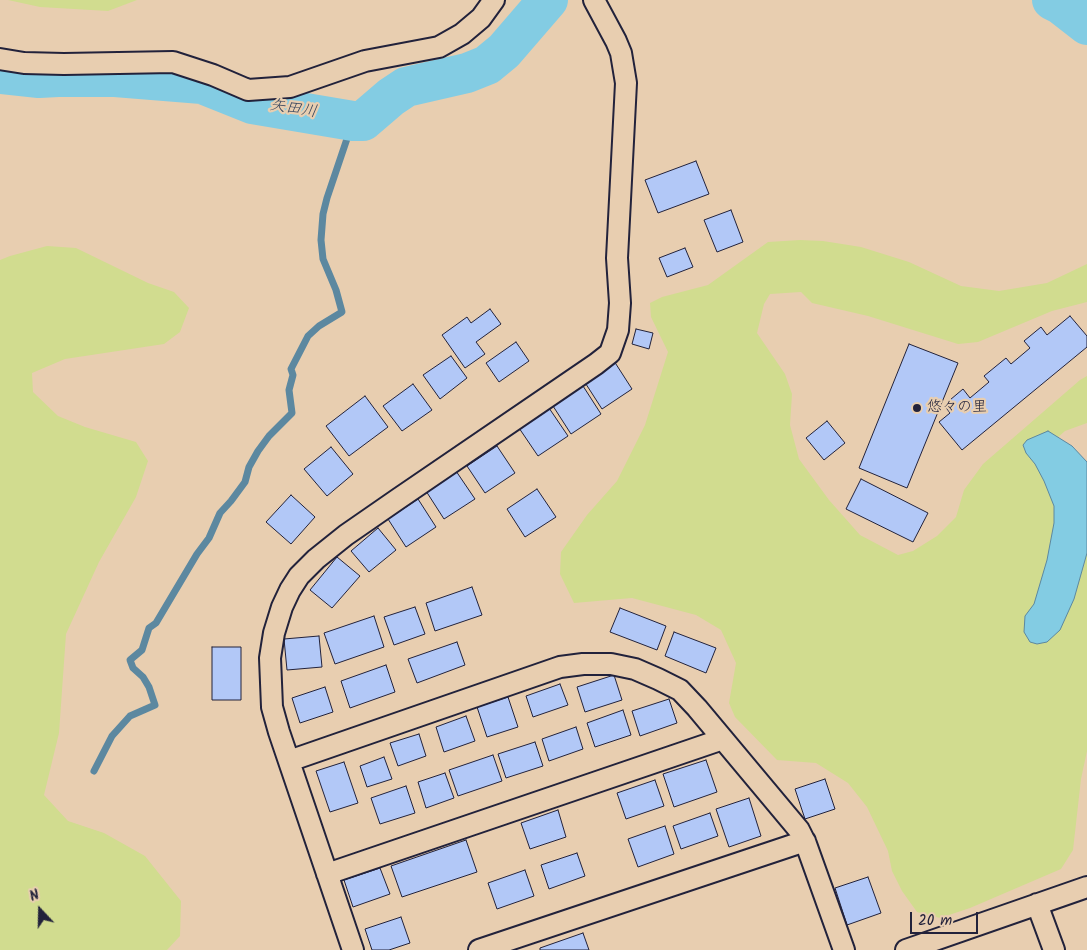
<!DOCTYPE html>
<html>
<head>
<meta charset="utf-8">
<style>
  body { margin:0 }
  #map { position:relative; width:1087px; height:950px; overflow:hidden; background:#e8ceb0; font-family:Kalam,sans-serif }
  canvas { display:block }
  .north { position:absolute; left:15px; top:885px; width:50px; height:50px; -webkit-text-stroke:4px #e8ceb0; paint-order:stroke; rotate:339deg; font-size:14px; font-weight:700; line-height:20px; text-align:center; color:#22223b }
  .north::after { content:''; display:block; margin:auto; width:18px; height:22px; background:#22223b; clip-path:polygon(50% 0,100% 100%,50% 72%,0 100%) }
  .scale { position:absolute; left:910px; top:912px; width:68px; height:22px; box-sizing:border-box; border:2px solid #22223b; border-top:0; padding-left:6px; font-size:15px; line-height:18px; white-space:nowrap; color:#22223b; -webkit-text-stroke:4px #e8ceb0; paint-order:stroke }
</style>
</head>
<body>
<div id="map">
<canvas width="1087" height="950"></canvas>
<div class="north">N</div>
<div class="scale">20 m</div>
</div>
<script>
const ctx = document.querySelector('canvas').getContext('2d');
ctx.lineJoin = 'round';
function fillPath(path, color) { ctx.fillStyle = color; ctx.fill(path, 'evenodd'); }
const shape = rows => new Path2D(rows.map(r => 'M' + r).join(''));
function strokePath(path, color, width, dash) { ctx.strokeStyle = color; ctx.lineWidth = width; ctx.lineCap = dash ? 'butt' : 'round'; ctx.setLineDash(dash || []); ctx.stroke(path); }
function label(font, color, halo, rows, align = 'center') {
  ctx.font = font + ' Kalam,"Klee One",sans-serif'; ctx.lineWidth = 4.5; ctx.setLineDash([]); ctx.textBaseline = 'middle'; ctx.strokeStyle = halo; ctx.fillStyle = color; for (const [text, x, y, turn = 0] of rows) {
    ctx.save(); ctx.translate(x, y); ctx.rotate((+turn || 0) * Math.PI / 180); ctx.textAlign = isNaN(turn) ? turn : align; if (halo) ctx.strokeText(text, 0, 0); ctx.fillText(text, 0, 0); ctx.restore();
  }
}
fillPath(shape([
  [8,0,137,0,108,11,40,7],
  [800,240,823,241,861,247,909,262,961,286,999,291,1047,283,1087,264,1087,302,1052,311,978,342,958,344,868,316,812,303,801,292,770,294,764,304,757,333,785,374,792,394,790,425,799,459,829,500,860,535,898,555,913,551,937,536,956,517,964,490,983,464,1080,380,1087,376,1087,423,1065,431,1046,448,1087,507,1087,751,1081,779,1073,850,1061,869,970,908,940,918,917,912,902,891,892,871,888,851,867,807,848,783,816,763,777,760,735,717,729,703,736,663,721,630,696,615,632,598,574,603,560,574,561,552,587,515,617,481,645,425,668,352,651,317,650,303,662,297,708,285,768,242],
  [47,246,76,248,148,283,174,292,189,308,180,332,164,344,65,359,32,373,33,392,58,416,85,427,136,442,148,461,136,497,99,562,66,634,59,733,44,795,68,821,104,833,145,856,181,901,180,936,167,950,0,950,0,260,10,256]
]), '#d1dc8f');
const water = shape([
  [1048,431,1072,446,1087,462,1087,553,1074,599,1060,630,1047,642,1037,644,1030,642,1024,632,1025,616,1034,604,1047,560,1054,523,1054,506,1044,481,1035,464,1026,453,1023,445,1027,440,1048,431]
]);
fillPath(water, '#83cce3');
strokePath(water, '#5c88a0', 1);
strokePath(shape([
  [94,771,112,736,130,716,155,705,149,687,143,677,133,668,130,660,142,650,149,628,156,623,197,554,209,538,220,513,231,501,245,482,249,467,258,451,269,436,292,413,289,390,293,375,291,369,308,336,319,326,342,312,336,290,323,259,321,240,323,214,327,198,353,121]
]), '#5c88a0', 7);
strokePath(shape([
  [1052,0,1060,4,1087,25],
  [0,74,39,78,58,77,115,77,202,84,252,104,353,121,363,121,391,97,406,87,467,73,487,65,504,51,548,0]
]), '#83cce3', 40);
const building = shape([
  [696,161,709,194,658,213,645,180,696,161],
  [731,210,743,242,717,252,704,220,731,210],
  [685,248,693,267,667,277,659,258,685,248],
  [490,309,501,324,476,342,485,354,465,368,442,335,467,317,471,323,490,309],
  [1070,316,1087,336,1087,347,962,450,939,422,950,413,944,405,963,389,970,398,989,382,984,376,1006,358,1011,364,1030,348,1024,341,1041,327,1047,335,1070,316],
  [636,329,653,333,649,349,632,344,636,329],
  [516,342,529,361,499,382,486,363,516,342],
  [909,344,958,363,907,488,859,468,909,344],
  [451,356,467,378,440,399,423,375,451,356],
  [614,361,632,389,602,409,584,381,614,361],
  [413,384,432,410,402,431,383,406,413,384],
  [583,386,601,414,571,434,553,406,583,386],
  [365,396,388,427,349,456,326,426,365,396],
  [549,408,568,436,538,456,519,428,549,408],
  [827,421,845,443,824,460,806,438,827,421],
  [497,446,515,473,485,493,467,466,497,446],
  [331,447,353,474,327,496,304,469,331,447],
  [456,471,475,499,444,519,426,491,456,471],
  [861,479,928,513,913,542,846,509,861,479],
  [537,489,556,517,525,537,507,509,537,489],
  [291,495,315,517,291,544,266,522,291,495],
  [418,499,436,527,406,547,388,519,418,499],
  [378,528,396,550,369,572,351,551,378,528],
  [337,557,360,576,332,608,310,590,337,557],
  [472,587,482,615,435,631,426,603,472,587],
  [415,607,425,634,394,645,384,617,415,607],
  [620,608,666,626,657,650,610,632,620,608],
  [374,616,384,647,335,664,324,633,374,616],
  [674,632,716,648,706,673,665,656,674,632],
  [319,636,322,667,287,670,284,639,319,636],
  [457,642,465,665,417,683,408,659,457,642],
  [212,647,241,647,241,700,212,700,212,647],
  [386,665,395,692,350,708,341,681,386,665],
  [614,675,622,700,585,712,577,687,614,675],
  [560,684,568,705,533,717,526,696,560,684],
  [325,687,333,712,300,723,292,698,325,687],
  [508,697,518,727,487,737,477,707,508,697],
  [669,699,677,723,640,736,632,711,669,699],
  [623,710,631,735,595,747,587,723,623,710],
  [466,716,475,741,444,752,436,727,466,716],
  [576,727,583,749,549,761,542,739,576,727],
  [419,734,426,756,398,766,390,743,419,734],
  [535,742,543,766,506,778,498,754,535,742],
  [493,755,502,781,458,796,449,770,493,755],
  [384,757,392,779,367,787,360,766,384,757],
  [706,760,717,792,674,807,663,774,706,760],
  [344,762,358,803,330,812,316,771,344,762],
  [445,773,454,798,426,808,418,782,445,773],
  [825,779,835,809,805,819,795,789,825,779],
  [655,780,664,806,626,819,617,793,655,780],
  [406,786,415,813,380,824,371,798,406,786],
  [749,798,761,836,729,847,716,809,749,798],
  [558,810,566,837,530,849,521,823,558,810],
  [710,813,718,836,681,849,673,826,710,813],
  [665,826,674,854,638,867,628,839,665,826],
  [466,840,477,872,402,897,391,866,466,840],
  [577,853,585,876,549,889,541,865,577,853],
  [380,868,390,894,353,907,344,880,380,868],
  [525,870,534,896,497,909,488,883,525,870],
  [868,877,881,913,847,925,835,888,868,877],
  [401,917,410,943,389,950,372,950,365,929,401,917],
  [583,933,589,950,540,950,540,948,583,933]
]);
fillPath(building, '#b2c8f7');
strokePath(building, '#22223b', 1);
const street = shape([
  [0,59,24,63,64,64,173,62,213,75,248,90,290,87,365,61,439,47,462,34,481,18,494,0],
  [289,761,560,667,583,664,611,664,635,669,658,679,680,690,697,708,799,830,806,844,844,950],
  [327,874,723,739],
  [1037,904,1054,950],
  [353,950,279,732,272,707,270,658,274,633,282,607,290,590,299,576,316,559,346,535,398,499,596,364,610,353,618,330,620,303,617,258,626,83,621,53,616,41,594,0],
  [479,950,805,841],
  [906,950,1087,887]
]);
strokePath(street, '#22223b', 24);
strokePath(street, '#e8ceb0', 20);
for (const [x, y, r, color] of [
  [917,408,5,"#22223b"]
]) { const dot = new Path2D(); dot.arc(x, y, r, 0, 2 * Math.PI); ctx.fillStyle = color; ctx.fill(dot); strokePath(dot, '#e8ceb0', 2); }
label('15px', '#22223b', '#e8ceb0', [
  ["悠々の里",927,408]
], 'left');
label('italic 16px', '#35445d', '#e8ceb0', [
  ["矢田川",293,110,9]
]);
</script>
</body>
</html>
